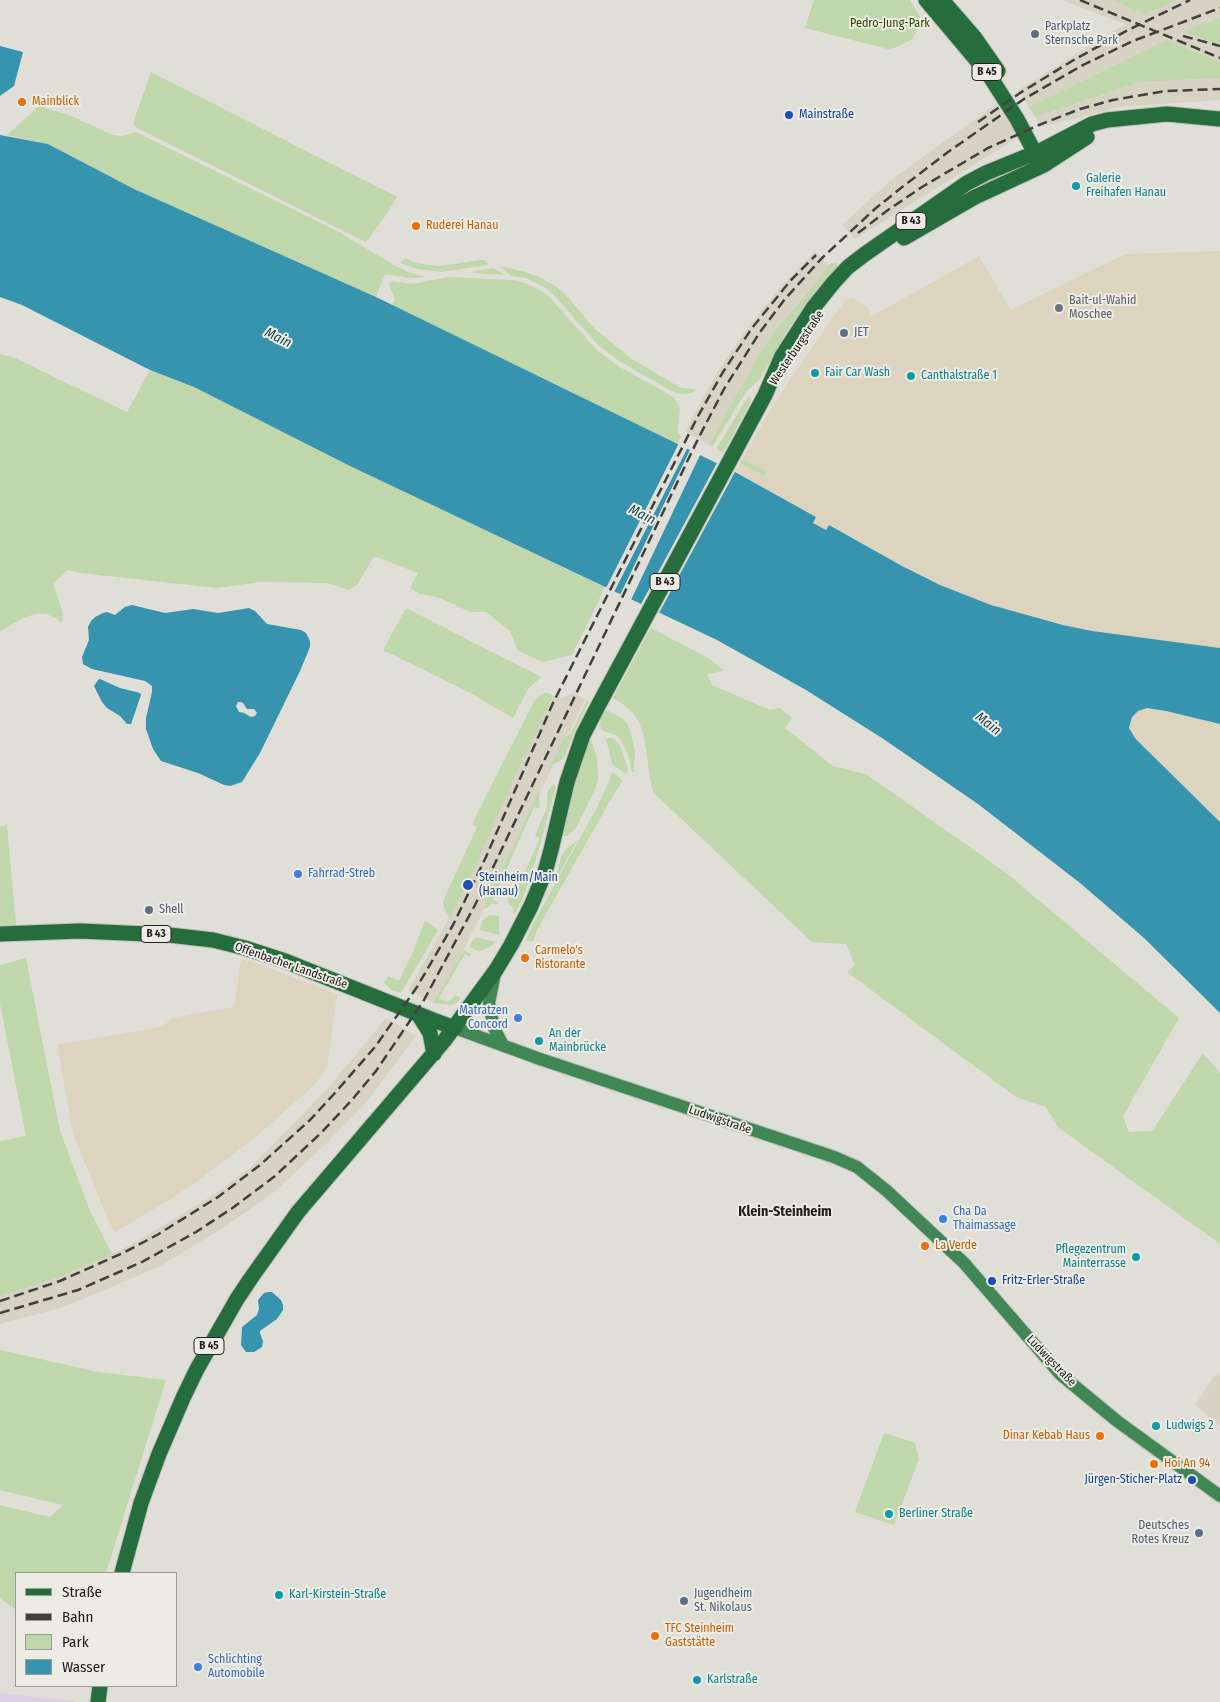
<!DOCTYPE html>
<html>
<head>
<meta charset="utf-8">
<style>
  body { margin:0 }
  #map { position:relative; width:1220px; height:1702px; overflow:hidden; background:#e0dfd7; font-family:"Fira Sans Condensed",sans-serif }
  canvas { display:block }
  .legend { position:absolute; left:15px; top:1572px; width:162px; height:115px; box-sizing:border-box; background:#edece4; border:1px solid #9c9b95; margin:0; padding:6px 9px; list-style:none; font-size:15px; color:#22211f }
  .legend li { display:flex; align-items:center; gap:10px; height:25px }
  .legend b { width:25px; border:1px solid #9c9b95 }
</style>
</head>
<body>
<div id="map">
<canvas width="1220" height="1702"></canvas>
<ul class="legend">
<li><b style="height:6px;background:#256d3d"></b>Straße</li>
<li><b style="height:6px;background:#41403d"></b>Bahn</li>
<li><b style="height:14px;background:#c0d6ab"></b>Park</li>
<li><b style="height:14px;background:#3694ae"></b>Wasser</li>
</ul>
</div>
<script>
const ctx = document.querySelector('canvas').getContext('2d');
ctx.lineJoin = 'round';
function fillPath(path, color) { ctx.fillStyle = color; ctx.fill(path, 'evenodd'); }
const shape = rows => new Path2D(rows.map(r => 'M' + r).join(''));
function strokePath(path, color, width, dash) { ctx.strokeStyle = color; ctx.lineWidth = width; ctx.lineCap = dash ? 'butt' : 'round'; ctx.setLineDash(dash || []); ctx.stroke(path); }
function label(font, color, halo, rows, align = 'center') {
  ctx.font = font + ' "Fira Sans Condensed",sans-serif'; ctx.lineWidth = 4; ctx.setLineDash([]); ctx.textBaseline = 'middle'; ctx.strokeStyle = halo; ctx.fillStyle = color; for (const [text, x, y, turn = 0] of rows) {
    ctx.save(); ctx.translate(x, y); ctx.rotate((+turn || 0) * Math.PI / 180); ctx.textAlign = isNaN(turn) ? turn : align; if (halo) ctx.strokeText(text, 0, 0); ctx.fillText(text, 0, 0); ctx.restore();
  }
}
fillPath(shape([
  [0,1693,74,1701,74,1702,0,1702]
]), '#dad0e4');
fillPath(shape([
  [1220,251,1220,648,1092,631,1028,616,991,605,940,585,902,566,829,525,826,530,813,523,816,517,735,472,767,415,797,369,845,300,852,298,866,306,872,316,979,256,1011,310,1125,254],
  [1147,708,1166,711,1220,724,1220,822,1131,733,1129,723,1132,717,1138,711],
  [241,959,259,964,337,994,328,1062,324,1073,312,1087,257,1136,202,1178,169,1200,115,1232,109,1222,73,1134,57,1045,164,1026,171,1018,234,1007]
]), '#ddd4bf');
fillPath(shape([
  [1062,0,1112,0,1145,14,1178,0,1220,0,1220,18,1183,31,1220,45,1220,62,1166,40,1029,107,1018,90,1125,24],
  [1220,78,1220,100,1121,107,1040,127,1035,117,1141,82],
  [996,104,1013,128,1017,138,855,239,842,225,891,180],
  [815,251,828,265,817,281,795,306,755,361,709,445,685,431,719,369,749,326,778,290],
  [573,693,585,699,488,902,435,1004,409,990,458,902,523,757,553,695,561,698],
  [386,1018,416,1036,364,1105,324,1146,273,1193,226,1226,161,1266,64,1307,0,1324,0,1297,59,1277,127,1247,212,1196,250,1168,328,1088],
  [1220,1373,1220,1426,1195,1405,1214,1376]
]), '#d6d3c4');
fillPath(shape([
  [814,0,910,0,920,17,920,25,912,39,898,47,888,49,805,28],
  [1112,0,1178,0,1145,14],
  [1220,18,1220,45,1182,31],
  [1166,40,1220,62,1220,78,1141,82,1035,117,1029,107],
  [151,72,397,197,384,218,366,242,137,128,134,124,134,120],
  [39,106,69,115,113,135,123,136,136,132,339,232,392,264,408,272,425,277,409,278,385,274,376,297,134,189,48,144,7,135],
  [405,258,415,263,439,266,480,260,485,260,488,263,487,265,475,267,441,272,417,269,400,263],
  [837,262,837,268,834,273,816,292,787,331,760,379,746,392,712,447,709,445,755,361,775,331,817,281,828,265],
  [500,266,522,271,537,276,555,286,565,294,595,329,632,359,681,388,696,389,693,393,680,394,670,390,619,361,598,345,553,294,544,287,526,278,511,276],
  [493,268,505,275,473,273,474,271],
  [448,277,512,280,525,283,542,291,551,299,597,350,618,366,672,396,677,402,680,408,678,432,681,437,677,444,392,305,395,299,390,288,389,284,391,281,412,284],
  [0,354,17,359,127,412,150,370,194,387,350,466,604,587,599,600,572,655,543,662,518,651,510,631,486,612,470,612,440,598,420,594,410,588,418,573,374,556,357,585,349,590,327,583,260,582,217,588,80,573,67,570,53,584,63,613,62,624,56,618,46,614,35,614,21,619,0,632],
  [748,397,751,397,751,401,723,453,716,449],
  [743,460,765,470,767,474,763,475,740,463],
  [406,608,541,677,528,689,513,718,470,693,383,650],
  [651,628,710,659,724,671,707,674,712,685,770,710,780,708,792,718,785,728,833,766,866,774,1005,872,1179,1018,1123,1116,1129,1132,1152,1131,1203,1053,1220,1073,1220,1244,1059,1128,1046,1107,1016,1097,847,972,855,965,846,944,812,942,660,799,653,792,651,784,644,737,639,722,634,714,624,705,613,698],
  [544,693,548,693,553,695,525,756,523,758,469,880,450,918,443,906,443,901,477,827,472,824,534,701,539,696],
  [587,700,589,701,575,730,564,758,553,765,547,773,565,736,570,735],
  [606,710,620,717,627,723,630,730,635,751,634,772,632,772,629,757,621,740,615,735,603,731,600,726,601,718],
  [590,738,597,757,598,777,597,785,576,828,567,836,564,836,562,835,574,779],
  [609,738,614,738,620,746,628,769,626,774,612,764,606,739],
  [612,771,623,781,615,792,537,930,533,942,526,940,533,924,596,809,609,782],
  [553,784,555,785,555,790,539,849,526,890,514,916,513,907,508,903,508,897,513,899,540,838,535,835,547,808,547,793],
  [539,791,540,807,538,808,534,807,493,900,498,903,497,905,491,903,488,908,484,908],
  [7,825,16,925,0,926,0,827],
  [577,841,555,881,562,854,567,848],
  [489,915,499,916,499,935,479,930,483,920],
  [425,920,438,930,401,993,392,990,384,983,388,976,399,981,413,952],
  [476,937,495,942,490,947,479,952,470,947,471,943],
  [464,950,471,954,470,957,465,954,439,998,447,1002,452,999,455,995,461,998,456,1003,450,1005,433,1003],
  [26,958,60,1131,90,1211,112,1254,59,1277,0,1297,0,1141,26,1136,0,1004,0,965],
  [0,1350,98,1372,166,1380,106,1573,16,1573,16,1610,0,1598,0,1505,50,1517,63,1505,0,1490],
  [884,1433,915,1443,919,1459,894,1525,855,1512]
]), '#c0d6ab');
fillPath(shape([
  [0,46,23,52,14,86,0,96],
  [0,135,48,144,134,189,376,297,735,472,816,517,813,523,826,530,829,525,902,566,940,585,991,605,1063,625,1092,631,1220,648,1220,724,1166,711,1147,708,1138,711,1132,717,1129,728,1135,738,1149,752,1220,822,1220,1013,1144,938,1080,883,978,804,882,738,806,690,717,640,350,466,194,387,150,370,22,305,0,297],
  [132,605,165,613,193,609,218,613,249,608,255,611,267,624,301,630,306,633,310,641,310,647,300,671,260,753,242,782,230,786,224,785,198,773,161,761,153,749,146,729,146,718,152,692,152,686,145,681,92,669,83,664,82,657,89,640,88,627,91,621,95,617,103,613,107,612,115,615,125,607],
  [238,702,241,702,243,703,247,709,254,709,257,713,255,716,251,717,244,713,239,712,236,706],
  [100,679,120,688,140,693,141,695,131,724,127,724,120,716,107,708,102,702,94,686,98,680],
  [268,1292,272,1292,281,1300,283,1305,283,1310,277,1319,260,1331,260,1333,263,1341,262,1347,254,1352,246,1352,241,1345,242,1327,257,1315,259,1309,258,1300,264,1293]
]), '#3694ae');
fillPath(shape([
  [679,443,688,447,613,594,605,590],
  [691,448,701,453,630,602,619,597],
  [718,461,736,470,658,615,640,606]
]), '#e0dfd7');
const secondary = shape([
  [495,973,489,1003,494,1028,503,1045],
  [455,1028,540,1059,834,1157,857,1167,887,1191,964,1263,1060,1374,1117,1421,1220,1496]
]);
const primary = shape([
  [926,0,989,75,1017,119,1035,153,1041,161],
  [942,0,975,38,998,71],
  [904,238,975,197,1044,165,1087,137],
  [0,934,80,931,169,935,213,940,245,948,285,961,433,1020,455,1028],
  [418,1014,430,1033,434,1054],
  [122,1573,141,1503,159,1454,183,1398,197,1369,237,1299,251,1278,298,1212,444,1041,496,970,511,945,531,906,545,872,551,850,567,782,583,735,598,706,765,395,782,356,813,308,834,282,848,267,865,254,967,183,986,173,1042,150,1092,124,1107,120,1167,114,1220,119],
  [98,1702,100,1686]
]);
strokePath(secondary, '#bebdb6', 14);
strokePath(primary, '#bebdb6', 17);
strokePath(secondary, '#408755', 12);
strokePath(primary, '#256d3d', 15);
strokePath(shape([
  [1080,0,1220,58],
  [1183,36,1220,46],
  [978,122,1020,93,1072,61,1128,30,1190,0],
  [858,233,888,210,922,187,988,148,1039,125,1080,109,1113,100,1166,91,1220,89],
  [0,1301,60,1281,125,1252,157,1235,218,1197,260,1165,310,1120,334,1094,375,1047,417,987,453,925,486,857,553,703,697,418,723,372,752,328,791,280,816,255],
  [0,1313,78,1290,142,1262,196,1232,231,1209,275,1176,321,1133,351,1101,376,1071,424,1000,475,905,698,439,724,389,760,332,785,299,822,258,876,208,901,188,948,152,1024,99,1081,66,1133,41,1220,8]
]), '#41403d', 2.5, [10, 5]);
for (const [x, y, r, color] of [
  [1035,34,5,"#5c6f8a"],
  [22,102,5,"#e8710a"],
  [789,115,5,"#1a4fb4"],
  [1076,186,5,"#0f9aa8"],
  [416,226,5,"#e8710a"],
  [1059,308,5,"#6b7280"],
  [844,333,5,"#5c6f8a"],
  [815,373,5,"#0f9aa8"],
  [911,376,5,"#0f9aa8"],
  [298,874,5,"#3f7fe0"],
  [468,885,6,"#1a4fb4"],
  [149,910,5,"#5c6f8a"],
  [525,958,5,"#e8710a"],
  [518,1018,5,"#3f7fe0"],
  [539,1041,5,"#0f9aa8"],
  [943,1219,5,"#3f7fe0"],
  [925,1246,5,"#e8710a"],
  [1136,1257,5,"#0f9aa8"],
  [992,1281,5,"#1a4fb4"],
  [1156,1426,5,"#0f9aa8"],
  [1100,1436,5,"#e8710a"],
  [1154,1464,5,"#e8710a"],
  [1192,1480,5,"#1a4fb4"],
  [889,1514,5,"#0f9aa8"],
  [1199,1533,5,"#5c6f8a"],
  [279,1595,5,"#0f9aa8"],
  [684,1601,5,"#5c6f8a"],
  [655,1636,5,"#e8710a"],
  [198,1667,5,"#3f7fe0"],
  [697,1680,5,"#0f9aa8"]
]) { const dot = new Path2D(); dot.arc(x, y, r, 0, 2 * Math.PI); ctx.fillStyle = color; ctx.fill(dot); strokePath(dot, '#edece4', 2); }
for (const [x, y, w] of [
  [987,72,30],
  [911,221,30],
  [665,582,30],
  [156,934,30],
  [209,1346,30]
]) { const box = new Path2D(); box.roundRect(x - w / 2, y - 8.5, w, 17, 4); ctx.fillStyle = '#edece4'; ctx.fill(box); strokePath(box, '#22211f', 1); }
label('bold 11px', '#22211f', null, [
  ["B 45",987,72],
  ["B 43",911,221],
  ["B 43",665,582],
  ["B 43",156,934],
  ["B 45",209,1346]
]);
label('12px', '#2c4800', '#edece4', [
  ["Pedro-Jung-Park",890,24]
]);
label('12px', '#4e5e75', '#edece4', [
  ["Parkplatz",1045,27],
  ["Sternsche Park",1045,41],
  ["JET",854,333],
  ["Shell",159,910],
  ["Deutsches",1189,1526,"right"],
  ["Rotes Kreuz",1189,1540,"right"],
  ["Jugendheim",694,1594],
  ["St. Nikolaus",694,1608]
], 'left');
label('12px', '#c56008', '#edece4', [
  ["Mainblick",32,102],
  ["Ruderei Hanau",426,226],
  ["Carmelo's",535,951],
  ["Ristorante",535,965],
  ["La Verde",935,1246],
  ["Dinar Kebab Haus",1090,1436,"right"],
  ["Hoi An 94",1164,1464],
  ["TFC Steinheim",665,1629],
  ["Gaststätte",665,1643]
], 'left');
label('12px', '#164399', '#edece4', [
  ["Mainstraße",799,115],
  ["Steinheim/Main",479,878],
  ["(Hanau)",479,892],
  ["Fritz-Erler-Straße",1002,1281],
  ["Jürgen-Sticher-Platz",1182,1480,"right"]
], 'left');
label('12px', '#0d838f', '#edece4', [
  ["Galerie",1086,179],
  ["Freihafen Hanau",1086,193],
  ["Fair Car Wash",825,373],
  ["Canthalstraße 1",921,376],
  ["An der",549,1034],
  ["Mainbrücke",549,1048],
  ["Pflegezentrum",1126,1250,"right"],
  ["Mainterrasse",1126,1264,"right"],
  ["Ludwigs 2",1166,1426],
  ["Berliner Straße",899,1514],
  ["Karl-Kirstein-Straße",289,1595],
  ["Karlstraße",707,1680]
], 'left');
label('12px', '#5b616d', '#edece4', [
  ["Bait-ul-Wahid",1069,301],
  ["Moschee",1069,315]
], 'left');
label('12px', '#22211f', '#edece4', [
  ["Westerburgstraße",797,348,-56],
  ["Offenbacher Landstraße",291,966,19],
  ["Ludwigstraße",720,1120,19],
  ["Ludwigstraße",1051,1361,46]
]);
label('12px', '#366cbe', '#edece4', [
  ["Fahrrad-Streb",308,874],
  ["Matratzen",508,1011,"right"],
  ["Concord",508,1025,"right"],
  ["Cha Da",953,1212],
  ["Thaimassage",953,1226],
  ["Schlichting",208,1660],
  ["Automobile",208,1674]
], 'left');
label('italic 14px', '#1e4753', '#edece4', [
  ["Main",278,338,26],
  ["Main",642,515,26],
  ["Main",988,724,38]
]);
label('bold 14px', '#22211f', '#edece4', [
  ["Klein-Steinheim",785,1212]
]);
</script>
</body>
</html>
